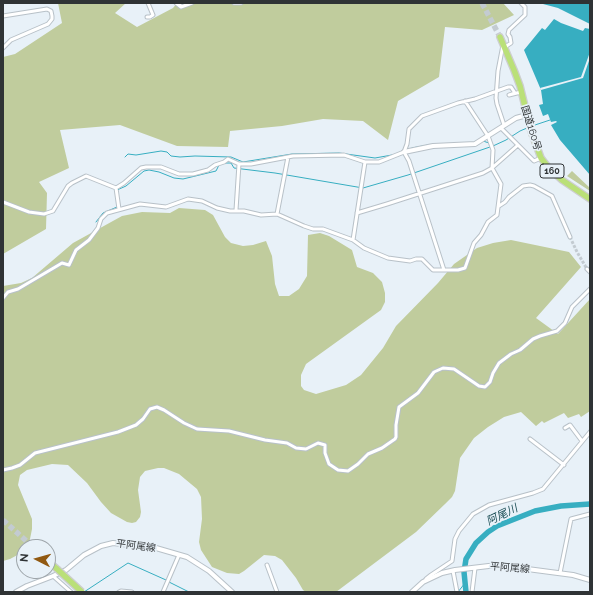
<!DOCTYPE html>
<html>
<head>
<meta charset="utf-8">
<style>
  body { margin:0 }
  #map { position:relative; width:593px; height:595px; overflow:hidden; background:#e8f1f8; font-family:Raleway,sans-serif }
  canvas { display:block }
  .frame { position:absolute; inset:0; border:4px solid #2f3335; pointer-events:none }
  .north { position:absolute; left:16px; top:539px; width:40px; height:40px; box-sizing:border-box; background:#e8f1f8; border:1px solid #9ea5aa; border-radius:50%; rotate:276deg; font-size:11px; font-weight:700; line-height:16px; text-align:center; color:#2f3335 }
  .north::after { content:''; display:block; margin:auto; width:14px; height:18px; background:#915911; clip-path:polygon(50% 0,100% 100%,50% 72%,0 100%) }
</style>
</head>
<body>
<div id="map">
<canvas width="593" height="595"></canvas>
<div class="frame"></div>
<div class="north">N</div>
</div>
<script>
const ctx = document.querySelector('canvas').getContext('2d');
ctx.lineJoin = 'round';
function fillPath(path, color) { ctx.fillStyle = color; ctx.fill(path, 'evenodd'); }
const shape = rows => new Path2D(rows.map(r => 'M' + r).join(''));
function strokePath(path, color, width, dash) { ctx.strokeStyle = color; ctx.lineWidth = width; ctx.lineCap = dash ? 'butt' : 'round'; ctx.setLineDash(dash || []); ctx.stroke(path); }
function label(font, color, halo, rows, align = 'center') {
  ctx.font = font + ' Raleway,"Noto Sans JP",sans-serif'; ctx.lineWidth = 3.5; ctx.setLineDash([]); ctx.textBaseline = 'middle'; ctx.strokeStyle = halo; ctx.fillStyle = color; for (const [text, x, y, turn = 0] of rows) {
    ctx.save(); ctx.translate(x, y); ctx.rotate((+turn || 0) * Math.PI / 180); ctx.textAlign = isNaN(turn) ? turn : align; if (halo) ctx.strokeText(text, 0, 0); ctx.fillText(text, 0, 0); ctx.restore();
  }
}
fillPath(shape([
  [58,3,126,3,115,13,137,27,173,8,177,3,503,3,514,15,482,30,445,27,439,77,398,101,388,140,363,121,323,119,282,126,230,131,228,147,177,146,120,125,60,130,69,168,39,182,47,193,46,229,3,254,3,57,15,54,62,23],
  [572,171,590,188,590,191,567,176],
  [179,208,205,210,213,215,225,237,231,243,243,246,253,245,266,241,272,256,275,284,279,296,289,296,299,289,307,276,308,235,320,233,329,236,352,250,357,267,373,273,382,282,385,293,385,302,381,310,306,364,301,375,301,386,304,390,316,394,346,385,361,375,383,348,396,326,438,283,454,264,477,248,493,243,511,240,569,252,581,267,536,318,558,334,590,299,590,411,581,417,579,414,568,418,564,413,544,423,542,421,536,426,521,412,504,417,488,427,474,438,460,458,455,491,452,497,445,504,416,532,336,592,306,592,303,590,296,578,282,560,275,556,264,555,244,571,239,574,227,573,212,567,201,550,199,542,202,519,201,497,197,489,179,474,164,468,158,468,145,471,140,477,138,490,141,512,140,517,136,522,132,523,127,522,111,513,101,502,87,483,68,465,52,464,27,470,20,475,18,485,32,519,32,529,30,539,28,547,24,547,23,552,10,559,3,561,3,286,21,283,32,278,73,243,122,216,142,212,170,213]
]), '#c0cc9d');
fillPath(shape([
  [543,3,590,3,590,24,558,8,543,4],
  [554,19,561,23,583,31,585,28,590,29,590,175,560,140,551,125,557,122,556,121,551,122,548,114,543,116,539,105,543,104,541,90,524,50,542,28,545,30]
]), '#37aec1');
fillPath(shape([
  [590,52,590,58,583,78,541,90,540,88,581,77]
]), '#e8f1f8');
strokePath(shape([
  [532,126,550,120],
  [483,141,489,143],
  [493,146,506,140,520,131,527,128],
  [412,148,428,145],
  [125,157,128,154,136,155,161,151,167,152,171,156,180,157,195,156,231,157,243,162,292,154,339,153,375,158,392,155],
  [224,163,231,163,234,168,275,173,363,188,408,175,490,147],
  [117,190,126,186,144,171,149,170,159,172,174,178,183,179,216,171,219,165],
  [96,222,103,213,117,207],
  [169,582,189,592],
  [84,592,128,563,166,580],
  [458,592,465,583]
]), '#37aec1', 1);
strokePath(shape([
  [466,592,464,572,466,559,476,543,488,532,497,526,535,511,561,506,590,504]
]), '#37aec1', 5.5);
strokePath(shape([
  [570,237,577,252,587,269]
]), '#c3cbd1', 3, [3, 1.5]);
strokePath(shape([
  [482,3,500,37],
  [3,520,33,547]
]), '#c3cbd1', 5.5, [5.5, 3]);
const street = shape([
  [176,3,181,7,179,3],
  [234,3,241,3],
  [181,7,192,3],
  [3,16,47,9,51,11,52,16,52,19,48,24,11,40,3,48],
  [147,17,150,17,153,15,148,3],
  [503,45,498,71,496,98,497,104,504,125],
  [505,47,511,43,510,37,508,34,509,30,525,15,525,7,521,3],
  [501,128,534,161,541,158],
  [116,188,119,209],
  [3,202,29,212,44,214,53,211,68,186,72,183,86,176,116,188,124,183,141,168,146,167,161,167,179,174,193,174,208,170,215,165,224,162,228,159,239,164,251,164,293,156,344,155,365,162,379,162,404,152],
  [499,206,505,202,509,197,523,186,530,185,534,186,552,196,570,237],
  [236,210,239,164],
  [357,213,387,204,483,173,492,168,518,145],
  [277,214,288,157],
  [353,240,365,162],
  [587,269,590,272],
  [444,270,409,161,404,152,407,144,409,129,422,116,458,103,475,99,508,87,511,87,515,93,509,95,521,92],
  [3,298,8,292,18,289,62,263,69,265,76,250,89,240,98,228,101,219,107,213,140,204,166,207,188,199,202,201,217,208,230,211,244,211,261,215,277,214,304,226,313,229,323,229,353,240,364,248,388,258,410,261,416,259,422,259,433,270,458,270,465,268,474,243,481,235,488,222,497,215,501,184,492,168,493,150,488,136,465,101],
  [565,428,570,425,582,441],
  [530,439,564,465],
  [3,470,12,468,20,465,35,453,118,432,136,425,143,419,150,409,157,407,164,410,184,423,197,429,229,431,265,440,287,443,296,448,306,449,318,443,325,445,325,453,329,464,338,470,348,471,358,464,368,454,382,448,395,439,396,437,396,425,399,407,418,393,434,372,443,368,454,369,479,386,485,387,490,382,493,373,499,363,511,354,520,350,533,339,540,336,557,331,565,323,572,307,590,289],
  [267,565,277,592],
  [453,571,457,592],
  [560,573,571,519,590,514],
  [53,576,71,592],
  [426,579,431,575,452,561,455,539,459,531,473,514,489,505,533,493,543,489,590,432],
  [119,592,121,591,132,592],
  [163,592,179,555],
  [472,592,475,568]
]);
const secondary = shape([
  [404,152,433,146,475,144,516,118,527,115],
  [16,592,27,586,53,576,66,570,84,555,101,546,113,543,156,548,187,557,209,571,232,592],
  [412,592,423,582,442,573,455,570,497,565,573,575,590,580]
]);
const highway = shape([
  [500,37,514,70,520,86,531,131,541,158,548,167,562,180,590,199],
  [48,561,57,569]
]);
strokePath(street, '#b8c1c8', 5);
strokePath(secondary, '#b8c1c8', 6);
strokePath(highway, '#cdcecf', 8);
strokePath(street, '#fff', 3);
strokePath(secondary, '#fff', 4);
strokePath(highway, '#bae078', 5.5);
const highwayBridge = shape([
  [57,569,82,592]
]);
strokePath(highwayBridge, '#cdcecf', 8, []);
strokePath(highwayBridge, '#bae078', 5.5);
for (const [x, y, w] of [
  [552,171,24]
]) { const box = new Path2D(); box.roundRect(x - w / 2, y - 7, w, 14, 3); ctx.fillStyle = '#e8f1f8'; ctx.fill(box); strokePath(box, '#2f3335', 1); }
label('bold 9px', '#2f3335', null, [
  ["160",552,171]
]);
label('10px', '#2f3335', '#e8f1f8', [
  ["国道160号",531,128,73],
  ["平阿尾線",136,546,7],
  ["平阿尾線",510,568,4]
]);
label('italic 11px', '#1b4d55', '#e8f1f8', [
  ["阿尾川",502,515,-26]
]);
</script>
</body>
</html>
